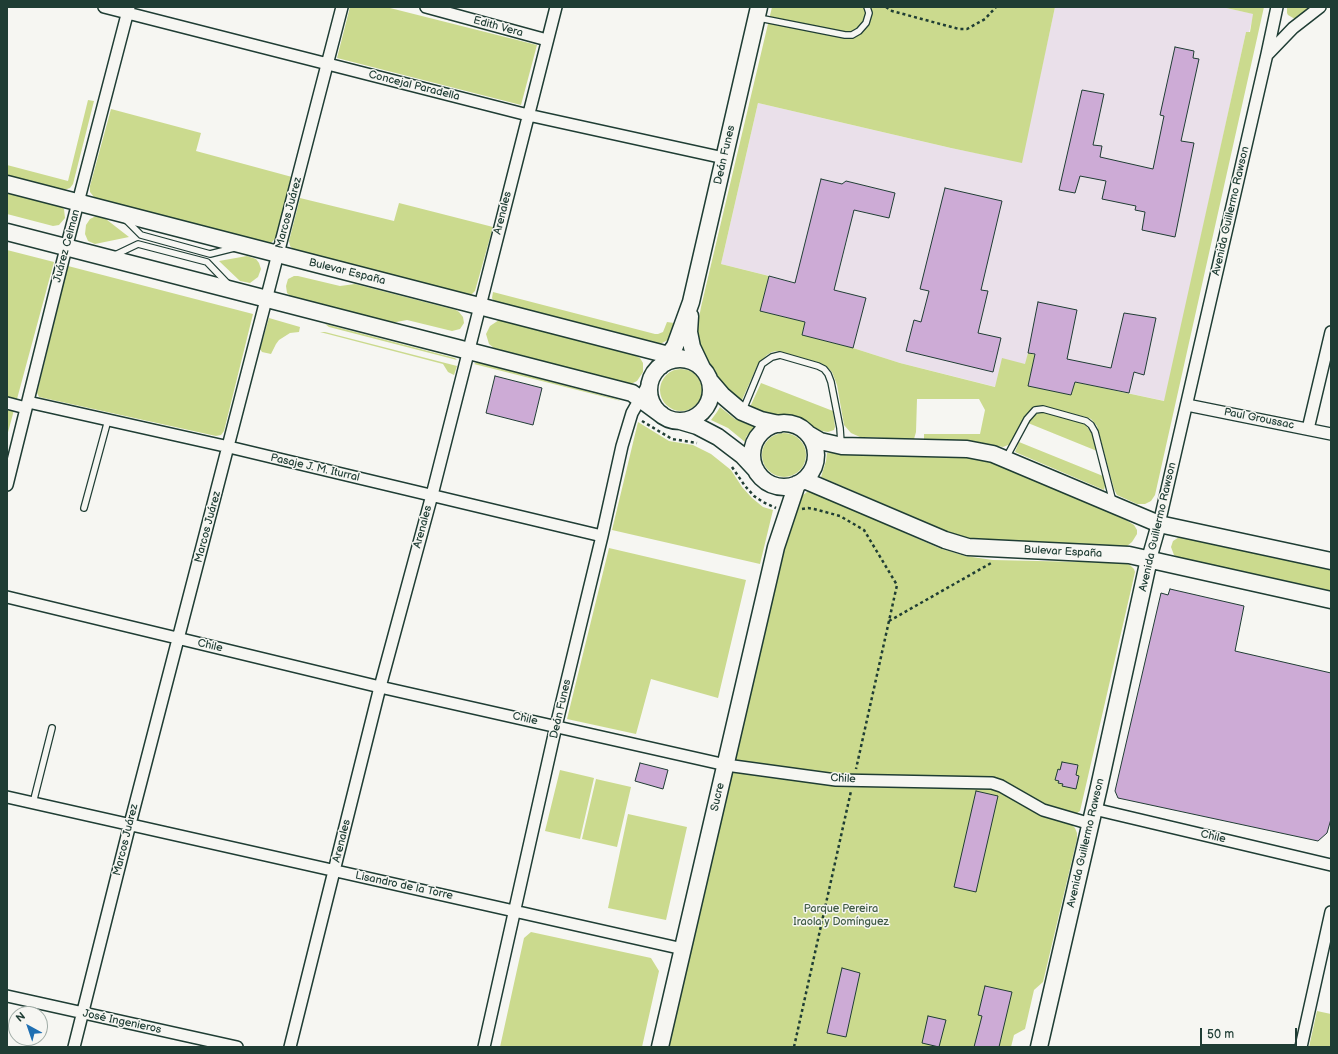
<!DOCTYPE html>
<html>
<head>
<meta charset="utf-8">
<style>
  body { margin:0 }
  #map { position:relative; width:1338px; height:1054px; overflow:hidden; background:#f6f6f2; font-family:"Balsamiq Sans",sans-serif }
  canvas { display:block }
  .frame { position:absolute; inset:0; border:8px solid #1f3d34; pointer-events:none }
  .north { position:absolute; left:8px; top:1006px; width:40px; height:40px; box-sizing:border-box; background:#f6f6f2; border:1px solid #a0aca6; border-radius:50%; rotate:320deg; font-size:11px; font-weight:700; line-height:16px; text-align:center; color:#1f3d34 }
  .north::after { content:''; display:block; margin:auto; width:14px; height:18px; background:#1f6fb2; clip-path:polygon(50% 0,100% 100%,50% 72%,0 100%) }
  .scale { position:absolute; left:1200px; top:1028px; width:97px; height:18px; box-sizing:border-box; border:2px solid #1f3d34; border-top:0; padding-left:5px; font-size:12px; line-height:14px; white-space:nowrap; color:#1f3d34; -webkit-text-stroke:3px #f6f6f2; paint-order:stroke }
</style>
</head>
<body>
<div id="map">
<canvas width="1338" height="1054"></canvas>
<div class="frame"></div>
<div class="north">N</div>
<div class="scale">50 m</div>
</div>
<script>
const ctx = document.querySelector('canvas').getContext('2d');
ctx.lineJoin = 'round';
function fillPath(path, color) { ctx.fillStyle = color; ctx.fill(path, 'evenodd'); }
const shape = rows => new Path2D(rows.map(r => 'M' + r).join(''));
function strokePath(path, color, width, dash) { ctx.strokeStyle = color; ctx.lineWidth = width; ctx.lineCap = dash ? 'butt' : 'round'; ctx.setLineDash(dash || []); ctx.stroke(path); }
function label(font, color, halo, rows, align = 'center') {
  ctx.font = font + ' "Balsamiq Sans",sans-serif'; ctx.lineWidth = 3; ctx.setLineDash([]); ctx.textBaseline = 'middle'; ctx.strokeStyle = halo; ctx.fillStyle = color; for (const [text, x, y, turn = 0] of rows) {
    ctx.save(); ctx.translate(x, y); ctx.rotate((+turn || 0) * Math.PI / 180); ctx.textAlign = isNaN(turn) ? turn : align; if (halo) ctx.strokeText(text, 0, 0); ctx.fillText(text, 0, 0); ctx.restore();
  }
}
fillPath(shape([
  [1055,7,1222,7,1254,14,1249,32,1246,32,1165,401,1075,382,1071,395,1028,386,1035,355,1029,353,1026,364,996,387,900,363,853,348,866,298,825,288,828,277,837,279,848,237,834,233,837,219,851,222,856,202,866,213,889,218,895,193,846,181,842,184,821,179,799,268,810,286,721,264,758,103,951,148,1021,162]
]), '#eae0ea');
fillPath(shape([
  [350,7,386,7,537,45,521,105,337,58],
  [772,7,1055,7,1022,163,951,148,758,103,721,264,769,276,760,311,805,322,802,335,853,348,900,363,995,387,1002,358,1025,364,1028,353,1035,355,1028,386,1071,395,1075,382,1164,401,1246,32,1250,32,1253,14,1222,7,1264,7,1155,495,1151,501,1145,504,1137,504,1117,495,1114,489,1097,426,1091,419,1086,417,1044,407,1035,408,1028,413,1011,444,1003,447,972,441,924,439,924,434,980,434,985,410,979,399,917,399,916,432,914,439,860,437,851,433,844,425,837,385,832,372,827,367,817,362,777,351,772,352,767,355,758,364,742,400,740,401,726,389,700,348,697,329,701,307],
  [1287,7,1312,7,1295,19,1288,15,1287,13],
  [88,100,94,101,73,184,70,188,64,190,7,175,7,165,68,181],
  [111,109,201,133,196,151,292,177,276,237,274,240,271,243,268,243,96,198,94,197,90,192,90,186],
  [7,192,59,205,64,209,65,218,59,225,53,226,7,214],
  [300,198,394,221,399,203,493,227,475,291,471,295,293,249,290,246,289,241],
  [96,216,102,216,129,237,95,244,88,241,85,234,86,225,90,219],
  [7,250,54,262,7,436],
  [247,256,256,259,259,263,261,269,258,277,250,283,240,281,219,261],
  [68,266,253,314,224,431,221,435,216,436,39,397,37,393],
  [294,276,298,276,340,286,355,284,456,310,459,312,463,317,464,323,460,329,452,331,407,320,391,323,292,297,287,293,286,286,288,279],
  [493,292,655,334,658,334,663,332,667,322,674,323,668,340,660,344,494,301,492,298],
  [269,318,300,327,299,332,290,333,279,340,276,344,271,354,262,352,260,349],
  [499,320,504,321,634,355,640,358,643,363,643,372,637,381,631,384,627,383,494,348,489,344,486,334,490,326],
  [325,324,455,358,457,360,329,327],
  [320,332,325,332,457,366,454,375,448,372,443,364],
  [477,362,616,399,621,401,474,364],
  '660 390a21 21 0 1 1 42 0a21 21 0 1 1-42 0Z',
  [761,383,833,411,835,427,834,430,828,432,822,431,792,416,768,415,750,407],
  [720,407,735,419,754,427,746,437,745,442,728,428,711,420,717,412],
  [1042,412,1085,424,1092,434,1097,451,1028,423,1034,414],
  [638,422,669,441,693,445,711,454,731,470,742,487,752,498,763,507,773,510,760,564,612,530],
  '762 455a22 22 0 1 1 44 0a22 22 0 1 1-44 0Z',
  [1019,442,1103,476,1105,486,1104,490,1015,452],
  [827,453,981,458,999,464,1126,520,1134,525,1137,530,1137,534,1132,542,1127,546,1120,546,979,540,958,536,821,477,826,461],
  [807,492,812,492,939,548,965,556,993,560,1125,563,1130,565,1134,569,1135,572,1130,594,1080,811,1076,814,1073,814,1047,807,991,787,1070,823,1075,828,1077,833,1077,839,1043,982,1034,990,1025,1029,1014,1035,1011,1047,669,1047,782,550,784,549,795,509,802,496],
  [1181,536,1331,569,1331,593,1179,559,1174,555,1171,547,1173,541],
  [609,548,746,580,718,698,651,679,636,734,567,719],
  [560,770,594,778,580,839,545,831],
  [596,779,631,787,617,847,582,839],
  [628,814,687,827,666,920,608,908],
  [531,932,651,958,659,971,642,1047,500,1047,524,938],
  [1317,1011,1331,1014,1331,1047,1309,1047]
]), '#cbda8e');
const building = shape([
  [1175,47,1194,51,1193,58,1199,59,1181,141,1194,143,1175,237,1142,230,1145,212,1135,210,1136,206,1102,199,1106,181,1080,176,1075,193,1059,190,1082,90,1104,94,1093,145,1102,146,1100,157,1153,169,1164,116,1160,115,1175,47],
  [821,179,842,184,846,181,895,193,889,218,854,210,834,290,866,298,853,348,802,335,805,322,760,311,769,276,795,283,821,179],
  [945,188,1002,201,981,290,988,291,978,333,1001,338,993,372,906,351,914,320,921,322,929,291,920,289,945,188],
  [1038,302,1077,310,1067,359,1111,368,1124,313,1156,318,1144,375,1134,372,1129,393,1075,382,1071,395,1028,386,1035,354,1028,353,1038,302],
  [495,376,542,388,533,425,486,413,495,376],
  [1170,589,1244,606,1235,651,1331,673,1331,819,1327,833,1318,841,1118,798,1115,791,1161,593,1168,595,1170,589],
  [1062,762,1078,765,1076,775,1079,776,1076,789,1062,786,1063,784,1058,783,1059,781,1055,780,1058,769,1060,770,1062,762],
  [640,763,668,770,663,789,635,781,640,763],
  [976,791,998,796,976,892,954,887,976,791],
  [842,968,860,973,846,1037,827,1033,842,968],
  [985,986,1012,992,999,1047,974,1047,982,1016,978,1015,985,986],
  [928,1016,946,1020,939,1047,922,1043,928,1016]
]);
fillPath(building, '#cdabd6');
strokePath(building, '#1f3d34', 1);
const service = shape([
  [759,18,845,35,852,35,859,31,866,23,869,13,867,7],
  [126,220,141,235,210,254,234,248],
  [115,255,138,244,207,262,228,284],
  [743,410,762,364,772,357,780,355,818,366,824,369,828,374,831,382,840,428,841,443],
  [1006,458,1027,419,1035,410,1043,409,1086,421,1091,425,1095,432,1113,502],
  [84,508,108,420],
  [33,803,52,728]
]);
const minor = shape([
  [104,7,528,115,724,158],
  [426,7,547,40],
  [1268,54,1293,28,1320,7],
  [28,402,229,447,602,536],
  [7,403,26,408],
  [1187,405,1331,434],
  [1308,429,1331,332],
  [7,485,63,260,129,7],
  [1159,524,1267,54,1277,7],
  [7,597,380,687,726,765,836,780,992,783,1001,786,1043,810,1091,824],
  [7,797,683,949],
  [1094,809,1331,865],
  [7,996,237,1047],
  [74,1047,130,824,342,7],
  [290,1047,380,687,432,495,556,7],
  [484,1047,556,726,602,536,622,446,632,413,653,376],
  [1301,1047,1331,912]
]);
const tertiary = shape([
  [1149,559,1159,524]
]);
const secondary = shape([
  [7,184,688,360],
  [7,232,632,393,662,415],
  [690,316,689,332,692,347,702,368],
  '649 390a31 31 0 1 1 62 0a31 31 0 1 1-62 0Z',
  [661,366,675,346,691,302,759,7],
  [710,381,722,395,742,412,761,420,779,424],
  [680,421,697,426,718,437,743,456,756,470],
  '752 455a32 32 0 1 1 64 0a32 32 0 1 1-64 0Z',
  [808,434,820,441,842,446,967,449,993,454,1159,524,1331,561],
  [804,480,945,540,968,547,1129,555,1331,600],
  [660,1047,776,547,797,484],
  [1039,1047,1099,787,1149,559]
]);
strokePath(service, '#1f3d34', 8);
strokePath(minor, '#1f3d34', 14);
strokePath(tertiary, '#1f3d34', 17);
strokePath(secondary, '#1f3d34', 19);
strokePath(shape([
  [886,7,892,11,959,29,967,29,985,19,996,7],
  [642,421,672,439,697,443],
  [732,467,745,486,754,496,763,502,776,508],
  [802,509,808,508,814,509,840,516,864,530,897,585,856,769],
  [889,621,993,562],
  [794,1047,851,791]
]), '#1f3d34', 2.5, [3, 3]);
strokePath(service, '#f6f6f2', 5.5);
strokePath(minor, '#f6f6f2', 11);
strokePath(tertiary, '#f6f6f2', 14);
strokePath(secondary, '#f6f6f2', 16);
label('11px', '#1f3d34', '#f6f6f2', [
  ["Edith Vera",498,27,15],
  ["Concejal Paradella",414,86,14],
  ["Deán Funes",725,155,-77],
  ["Avenida Guillermo Rawson",1231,211,-77],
  ["Marcos Juárez",289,213,-75],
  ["Arenales",503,213,-76],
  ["Juárez Celman",67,246,-75],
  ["Bulevar España",347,272,14],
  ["Paul Groussac",1259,419,11],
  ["Pasaje J. M. Iturral",315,468,13],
  ["Marcos Juárez",208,527,-75],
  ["Arenales",423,527,-75],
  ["Avenida Guillermo Rawson",1158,527,-77],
  ["Bulevar España",1063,552,3],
  ["Chile",210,646,13],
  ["Deán Funes",561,709,-77],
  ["Chile",525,719,13],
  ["Chile",843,779,3],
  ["Sucre",718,797,-77],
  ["Chile",1213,837,13],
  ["Marcos Juárez",126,840,-76],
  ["Arenales",342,841,-76],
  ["Avenida Guillermo Rawson",1086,843,-77],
  ["Lisandro de la Torre",404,886,12],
  ["José Ingenieros",122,1022,12]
]);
label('11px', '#415c46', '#f6f6f2', [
  ["Parque Pereira",841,909],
  ["Iraola y Domínguez",841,922]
]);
</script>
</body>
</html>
